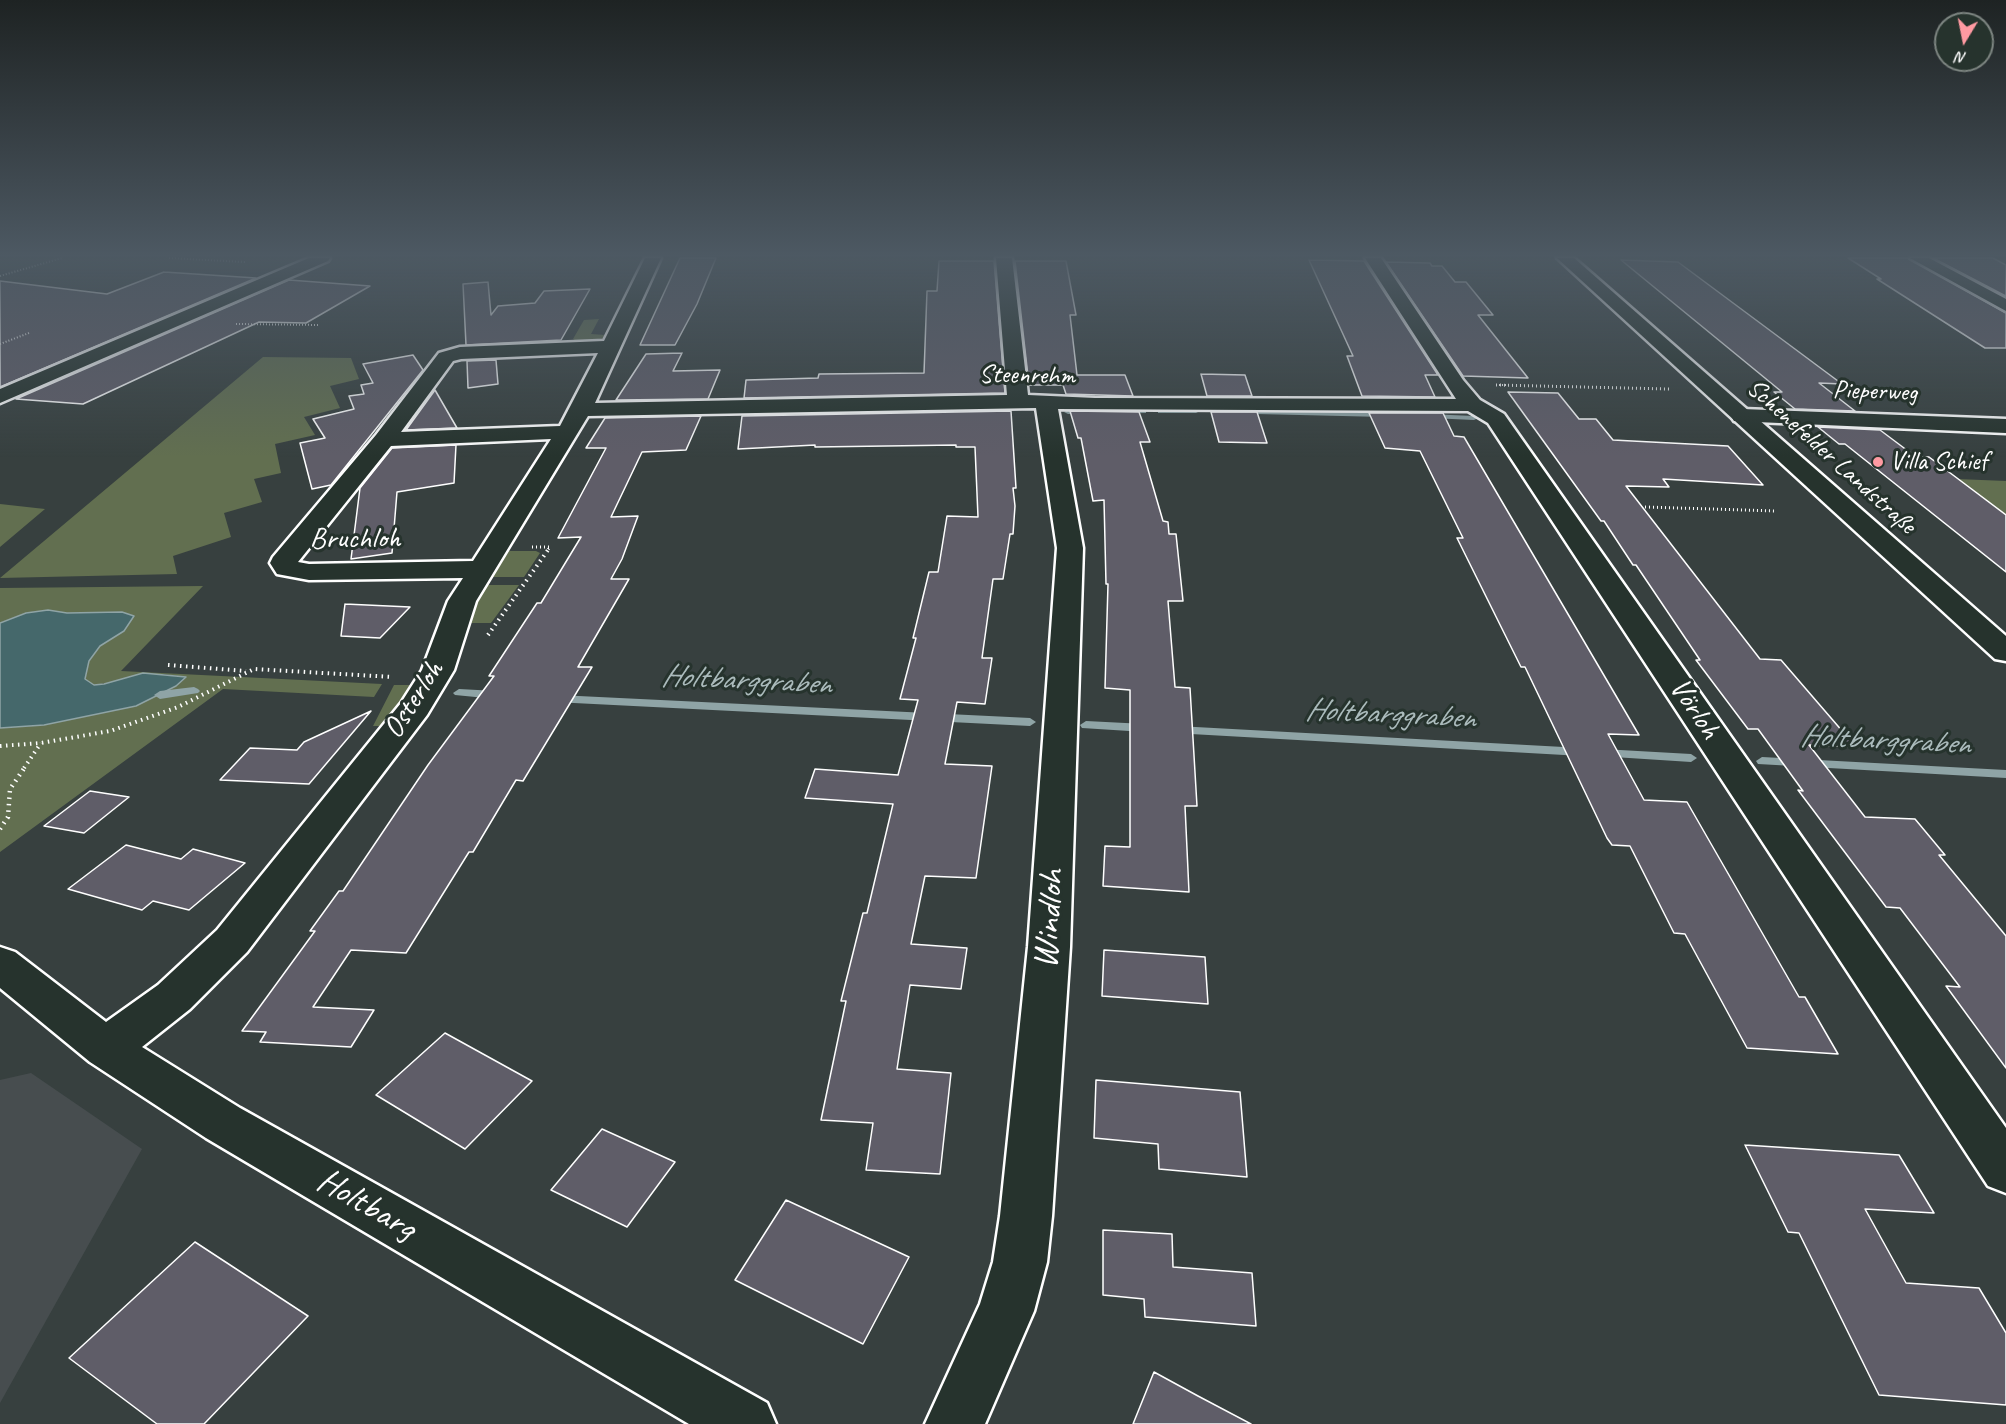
<!DOCTYPE html>
<html>
<head>
<meta charset="utf-8">
<style>
  body { margin:0 }
  #map { position:relative; width:2006px; height:1424px; overflow:hidden; background:#37403f; font-family:Caveat,sans-serif }
  canvas { display:block }
  .north { position:absolute; left:1934px; top:12px; width:60px; height:60px; box-sizing:border-box; background:#26332d; border:2px solid #7d8581; border-radius:50%; rotate:190deg; font-size:16px; font-weight:700; line-height:24px; text-align:center; color:#fff }
  .north::after { content:''; display:block; margin:auto; width:21px; height:27px; background:#ff9aa2; clip-path:polygon(50% 0,100% 100%,50% 72%,0 100%) }
</style>
</head>
<body>
<div id="map">
<canvas width="2006" height="1424"></canvas>
<div class="north">N</div>
</div>
<script>
const ctx = document.querySelector('canvas').getContext('2d');
ctx.lineJoin = 'round';
function fillPath(path, color) { ctx.fillStyle = color; ctx.fill(path, 'evenodd'); }
const shape = rows => new Path2D(rows.map(r => 'M' + r).join(''));
function strokePath(path, color, width, dash) { ctx.strokeStyle = color; ctx.lineWidth = width; ctx.lineCap = dash ? 'butt' : 'round'; ctx.setLineDash(dash || []); ctx.stroke(path); }
function label(font, color, halo, rows, align = 'center') {
  ctx.font = font + ' Caveat,sans-serif'; ctx.lineWidth = 6; ctx.setLineDash([]); ctx.textBaseline = 'middle'; ctx.strokeStyle = halo; ctx.fillStyle = color; for (const [text, x, y, turn = 0] of rows) {
    ctx.save(); ctx.translate(x, y); ctx.rotate((+turn || 0) * Math.PI / 180); ctx.textAlign = isNaN(turn) ? turn : align; if (halo) ctx.strokeText(text, 0, 0); ctx.fillText(text, 0, 0); ctx.restore();
  }
}
fillPath(shape([
  [31,1073,142,1149,0,1403,0,1080]
]), '#474d4f');
fillPath(shape([
  [599,319,591,334,605,335,601,341,585,346,573,339,584,320],
  [263,357,351,358,359,379,330,386,340,408,304,417,315,435,275,444,281,473,254,479,262,502,224,513,231,537,173,556,177,574,0,578],
  [1957,479,2006,481,2006,516],
  [0,504,45,509,0,547],
  [509,551,536,551,540,553,524,577,492,577],
  [487,585,519,585,491,623,470,623,477,603],
  [203,586,121,671,382,684,374,697,223,689,0,852,0,728,44,725,136,706,185,677,163,674,94,685,85,680,89,661,100,646,124,631,133,616,122,612,67,613,48,610,26,613,0,623,0,588],
  [394,685,414,685,383,726,373,726]
]), '#626f50');
const water = shape([
  [48,610,67,613,122,612,134,616,124,631,100,646,89,661,85,679,94,685,104,684,143,673,186,677,176,686,136,706,44,725,0,728,0,623,26,613,48,610]
]);
fillPath(water, '#45686b');
strokePath(water, '#8fa4a6', 1.5);
fillPath(shape([
  [1143,409,1146,409,1146,413,1068,414,1064,412,1068,410,1143,409],
  [1158,409,1196,409,1200,411,1196,413,1158,413,1158,409],
  [1211,409,1385,413,1389,415,1385,417,1214,413,1211,413,1211,409],
  [1427,414,1474,416,1478,418,1474,420,1430,418,1426,416,1427,414],
  [194,687,198,689,200,691,198,693,160,699,154,695,160,691,194,687],
  [459,689,496,691,502,695,496,699,455,695,453,693,459,689],
  [558,695,1030,718,1036,722,1030,726,554,702,552,699,558,695],
  [1086,721,1145,724,1151,728,1145,732,1082,728,1080,725,1086,721],
  [1177,726,1582,748,1588,752,1582,756,1173,733,1171,730,1177,726],
  [1602,749,1691,754,1697,758,1691,762,1598,756,1596,753,1598,750,1602,749],
  [1762,757,2006,770,2006,778,1758,764,1756,761,1762,757]
]), '#8fa4a6');
const building = shape([
  [680,258,716,258,697,304,675,345,640,345,680,258],
  [1848,258,1908,258,2006,313,2006,348,1985,348,1877,279,1881,279,1848,258],
  [1933,258,1993,258,2006,265,2006,296,1933,258],
  [1309,260,1364,261,1438,375,1425,375,1435,397,1362,396,1347,356,1353,356,1309,260],
  [1621,260,1678,262,1842,384,1819,383,1855,411,1795,409,1774,392,1782,392,1621,260],
  [939,261,994,261,1005,393,744,398,746,380,818,378,819,374,924,373,927,291,937,291,939,261],
  [1015,261,1066,261,1076,315,1070,315,1077,375,1125,375,1133,396,1066,394,1063,385,1029,385,1015,261],
  [1386,262,1430,263,1432,266,1442,266,1455,282,1466,282,1493,315,1478,315,1528,378,1463,376,1386,262],
  [164,272,256,278,0,387,0,281,107,294,164,272],
  [289,280,370,286,306,323,259,322,83,404,16,399,289,280],
  [488,282,491,315,498,306,535,303,544,291,590,289,561,340,466,345,463,284,488,282],
  [682,353,673,371,720,370,708,399,616,400,646,354,682,353],
  [413,355,423,370,331,485,312,489,300,443,325,438,313,419,354,409,349,396,364,394,361,385,373,383,363,364,413,355],
  [496,360,498,384,468,388,467,361,496,360],
  [1201,374,1245,375,1252,396,1207,396,1201,374],
  [435,390,457,428,406,430,435,390],
  [1508,392,1558,393,1579,419,1596,419,1613,440,1728,446,1763,485,1663,479,1669,487,1626,486,1760,659,1781,660,1856,747,1809,745,1865,817,1915,819,1945,855,1939,855,2006,936,2006,1068,1946,986,1960,987,1900,908,1886,907,1798,790,1803,791,1758,729,1748,729,1696,660,1700,660,1636,565,1633,565,1604,521,1601,521,1508,392],
  [1011,411,1016,488,1013,488,1015,506,1013,534,1010,534,1003,579,993,579,982,658,992,658,985,704,957,702,945,764,992,766,976,878,925,876,911,944,967,948,961,989,910,985,897,1069,951,1073,940,1174,866,1170,873,1123,821,1120,846,1001,841,1001,863,913,867,913,893,804,805,798,815,769,898,775,918,700,900,699,916,638,913,638,929,572,938,572,947,516,978,517,975,447,956,447,956,445,815,447,815,445,738,449,742,416,1011,411],
  [1070,411,1139,412,1150,442,1140,442,1163,521,1168,522,1169,534,1176,534,1183,601,1168,601,1175,687,1190,688,1197,806,1185,806,1189,892,1103,886,1105,846,1130,847,1130,690,1105,688,1108,584,1106,584,1104,500,1093,501,1081,438,1078,438,1070,411],
  [1211,412,1257,412,1267,443,1219,442,1211,412],
  [1369,413,1443,413,1454,436,1464,437,1639,735,1608,734,1644,800,1687,802,1799,997,1805,997,1838,1054,1747,1048,1685,934,1674,933,1630,846,1612,845,1607,838,1525,667,1521,667,1457,538,1463,538,1420,451,1385,448,1369,413],
  [701,416,686,450,642,452,611,517,638,516,622,559,611,579,629,579,578,667,592,667,523,781,516,780,473,852,469,852,406,953,351,950,313,1007,374,1010,351,1047,260,1042,266,1032,242,1031,315,931,310,931,339,891,343,891,428,765,494,676,489,676,537,603,541,603,581,537,558,538,606,448,586,448,605,418,701,416],
  [1818,427,1880,430,1916,457,1929,457,2006,515,2006,572,1845,444,1839,444,1818,427],
  [456,445,454,483,397,492,392,553,351,559,360,488,392,448,456,445],
  [345,604,410,607,380,638,341,636,345,604],
  [371,711,309,784,220,780,250,748,297,750,304,742,371,711],
  [90,791,129,797,84,833,44,826,90,791],
  [126,845,181,859,193,849,245,863,189,910,153,901,142,910,68,889,126,845],
  [1104,950,1205,957,1208,1004,1102,996,1104,950],
  [445,1033,532,1081,465,1149,376,1095,445,1033],
  [1096,1080,1240,1092,1247,1177,1159,1169,1158,1144,1094,1138,1096,1080],
  [602,1129,675,1162,627,1227,551,1190,602,1129],
  [1745,1145,1899,1155,1934,1213,1865,1209,1906,1283,1979,1288,2006,1333,2006,1405,1879,1395,1799,1233,1788,1232,1745,1145],
  [786,1200,909,1257,863,1344,735,1280,786,1200],
  [1103,1230,1172,1234,1173,1267,1252,1273,1256,1326,1145,1317,1144,1299,1103,1295,1103,1230],
  [195,1242,308,1316,204,1424,157,1424,69,1358,195,1242],
  [1154,1372,1198,1396,1251,1424,1133,1424,1154,1372]
]);
fillPath(building, '#5f5d68');
strokePath(building, '#fff', 1.5);
const minor = shape([
  [309,258,330,258,328,261,0,403,0,389,309,258],
  [645,258,661,258,595,403,1007,395,996,258,1012,258,1028,395,1095,398,1456,399,1365,258,1381,258,1463,380,1480,400,1504,414,2006,1128,2006,1193,1988,1186,1488,423,1468,411,1058,409,1083,548,1070,947,1052,1216,1047,1262,1034,1311,985,1424,925,1424,980,1304,993,1262,1000,1216,1028,947,1057,548,1036,408,588,416,476,601,454,670,427,715,247,952,190,1009,142,1047,240,1108,767,1403,776,1424,689,1424,206,1138,90,1062,0,988,0,947,15,952,106,1022,158,985,217,930,401,703,422,670,448,601,463,578,309,580,277,574,270,563,273,557,376,435,439,353,460,347,604,341,645,258],
  [598,353,560,426,401,432,453,361,461,359,598,353],
  [551,439,473,561,309,564,298,562,391,446,551,439],
  [1910,258,1929,258,2006,299,2006,311,1910,258],
  [1742,409,2006,419,2006,433,1734,421,1731,416,1734,411,1742,409]
]);
const major = shape([
  [1557,258,1574,258,2006,636,2006,661,1995,659,1557,258]
]);
strokePath(minor, '#fff', 5);
strokePath(major, '#fff', 5);
strokePath(shape([
  [169,258,245,262],
  [0,276,62,258],
  [236,324,320,325],
  [0,344,29,333],
  [1496,385,1506,385]
]), '#fff', 2, [1, 2]);
strokePath(shape([
  [1496,385,1669,389],
  [1645,507,1776,511],
  [532,547,550,547,547,551]
]), '#fff', 3, [1, 3]);
strokePath(shape([
  [488,635,548,550],
  [168,665,246,671],
  [0,746,41,743,110,731,178,707,254,669,393,677],
  [24,768,41,743]
]), '#fff', 4, [1.5, 4.5]);
strokePath(shape([
  [0,829,8,817,10,789,25,767]
]), '#fff', 4.5, [1.5, 5]);
fillPath(minor, '#26332d');
fillPath(major, '#26332d');
const sky = ctx.createLinearGradient(0, 0, 0, 457);
sky.addColorStop(0, '#1e2323');
sky.addColorStop(0.56, '#4d5963');
sky.addColorStop(1, '#4d596300');
ctx.fillStyle = sky;
ctx.fillRect(0, 0, 2006, 457);
for (const [x, y, r, color] of [
  [1878,462,6,"#ff9aa2"]
]) { const dot = new Path2D(); dot.arc(x, y, r, 0, 2 * Math.PI); ctx.fillStyle = color; ctx.fill(dot); strokePath(dot, '#26332d', 2); }
label('26px', '#fff', '#26332d', [
  ["Steenrehm",1027,376,1],
  ["Pieperweg",1875,392,2],
  ["Schenefelder Landstraße",1831,457,42]
]);
label('26px', '#fff', '#26332d', [
  ["Villa Schief",1890,462]
], 'left');
label('30px', '#fff', '#26332d', [
  ["Bruchloh",355,539],
  ["Osterloh",414,700,-57],
  ["Vörloh",1694,709,56]
]);
label('italic 32px', '#abbbbc', '#26332d', [
  ["Holtbarggraben",746,681,3],
  ["Holtbarggraben",1390,715,3],
  ["Holtbarggraben",1885,741,3]
]);
label('36px', '#fff', '#26332d', [
  ["Windloh",1050,919,-86],
  ["Holtbarg",366,1205,30]
]);
</script>
</body>
</html>
